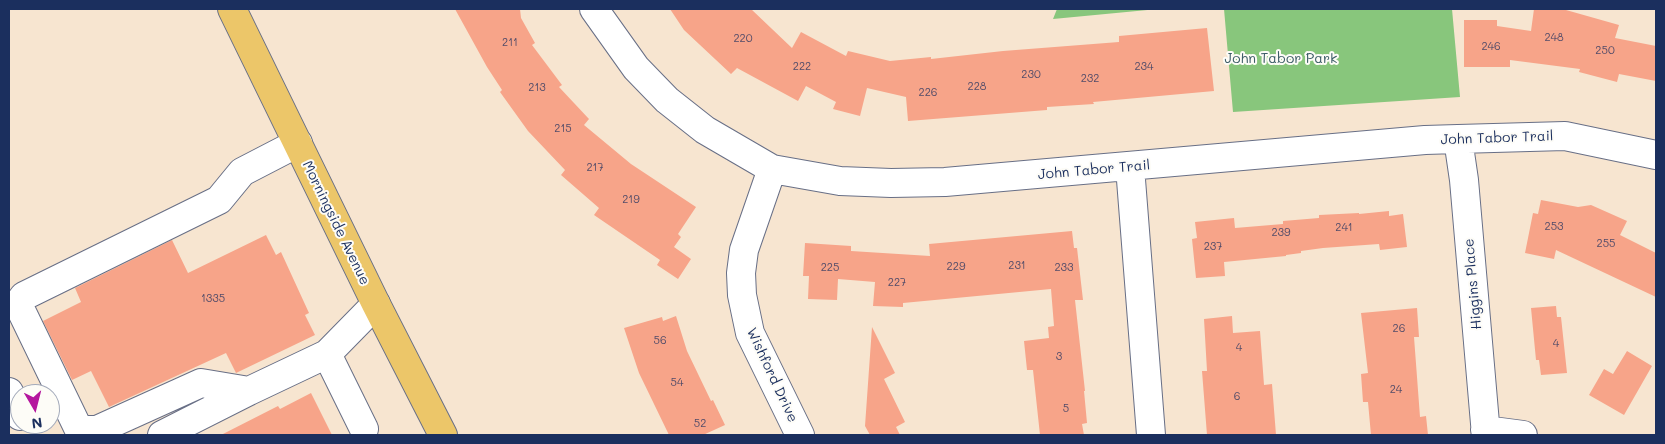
<!DOCTYPE html>
<html>
<head>
<meta charset="utf-8">
<style>
  body { margin:0 }
  #map { position:relative; width:1665px; height:444px; overflow:hidden; background:#f7e5d0; font-family:Mali,sans-serif }
  canvas { display:block }
  .frame { position:absolute; inset:0; border:10px solid #1b2f5e; pointer-events:none }
  .north { position:absolute; left:10px; top:384px; width:50px; height:50px; box-sizing:border-box; background:#fdfcf7; border:1px solid #a3aaba; border-radius:50%; rotate:172deg; font-size:14px; font-weight:700; line-height:20px; text-align:center; color:#1b2f5e }
  .north::after { content:''; display:block; margin:auto; width:18px; height:22px; background:#b5179e; clip-path:polygon(50% 0,100% 100%,50% 72%,0 100%) }
</style>
</head>
<body>
<div id="map">
<canvas width="1665" height="444"></canvas>
<div class="frame"></div>
<div class="north">N</div>
</div>
<script>
const ctx = document.querySelector('canvas').getContext('2d');
ctx.lineJoin = 'round';
function fillPath(path, color) { ctx.fillStyle = color; ctx.fill(path, 'evenodd'); }
const shape = rows => new Path2D(rows.map(r => 'M' + r).join(''));
function strokePath(path, color, width, dash) { ctx.strokeStyle = color; ctx.lineWidth = width; ctx.lineCap = dash ? 'butt' : 'round'; ctx.setLineDash(dash || []); ctx.stroke(path); }
function label(font, color, halo, rows, align = 'center') {
  ctx.font = font + ' Mali,sans-serif'; ctx.lineWidth = 4; ctx.setLineDash([]); ctx.textBaseline = 'middle'; ctx.strokeStyle = halo; ctx.fillStyle = color; for (const [text, x, y, turn = 0] of rows) {
    ctx.save(); ctx.translate(x, y); ctx.rotate((+turn || 0) * Math.PI / 180); ctx.textAlign = isNaN(turn) ? turn : align; if (halo) ctx.strokeText(text, 0, 0); ctx.fillText(text, 0, 0); ctx.restore();
  }
}
fillPath(shape([
  [1057,9,1158,9,1053,19],
  [1224,9,1452,9,1460,97,1233,112]
]), '#88c67c');
fillPath(shape([
  [455,9,520,9,521,18,535,43,532,45,562,85,559,87,589,119,584,125,631,164,696,207,678,234,681,237,674,247,691,259,678,279,657,265,660,260,594,215,599,208,561,175,565,170,528,131,500,92,502,90,487,67],
  [670,9,751,9,792,48,801,32,846,56,848,51,890,61,931,57,931,59,1003,51,1119,42,1119,36,1207,28,1214,91,1093,102,1094,104,1047,107,1047,110,908,121,906,97,867,88,860,116,833,109,836,102,806,86,798,101,737,68,731,74,684,30],
  [1534,9,1566,10,1619,25,1615,38,1656,46,1656,81,1619,74,1617,82,1579,72,1580,69,1510,60,1510,67,1464,67,1464,20,1497,20,1497,26,1531,31],
  [1541,200,1578,207,1591,205,1627,221,1620,235,1656,253,1656,297,1556,250,1554,259,1525,253,1533,213,1538,214],
  [1389,211,1389,216,1403,214,1407,247,1380,250,1379,244,1323,248,1301,251,1301,253,1286,255,1286,256,1224,262,1225,276,1196,278,1192,239,1197,238,1195,222,1234,218,1235,228,1283,224,1283,221,1319,218,1319,215,1359,213,1359,214],
  [1072,231,1074,248,1077,248,1083,300,1075,300,1085,391,1084,391,1087,423,1082,424,1084,435,1040,435,1033,370,1027,370,1024,341,1049,338,1048,327,1054,326,1051,289,903,303,903,307,873,306,875,282,838,279,837,300,808,299,809,276,803,276,805,243,851,246,851,251,930,256,929,244],
  [266,235,276,255,281,252,309,313,305,315,315,335,236,373,226,353,109,407,91,371,72,380,43,321,81,302,75,288,172,240,188,273],
  [1556,306,1557,317,1561,317,1567,373,1541,375,1539,360,1536,360,1531,308],
  [1417,308,1419,337,1414,337,1420,417,1426,416,1428,435,1371,435,1368,402,1363,402,1361,374,1368,373,1361,313],
  [676,316,687,351,711,401,713,400,725,425,703,435,669,435,639,373,624,328,662,317,663,321],
  [1232,316,1233,333,1260,331,1264,385,1272,384,1276,435,1207,435,1202,371,1207,371,1204,319],
  [872,327,895,373,884,379,905,422,896,427,900,435,870,435,865,426],
  [1627,351,1652,366,1624,415,1589,395,1604,369,1613,374],
  [311,393,332,435,221,435,278,406,280,409]
]), '#f7a489');
const minor = shape([
  [594,9,636,68,667,100,705,130,772,169,840,181,891,183,945,182,1425,140,1458,139,1565,136,1656,155],
  [1458,139,1464,180,1486,435],
  [1130,167,1151,435],
  [772,169,744,250,741,273,742,295,750,333,800,435],
  [327,354,364,429],
  [249,391,201,383,97,430,79,430,18,304,24,296,219,200,242,172,298,143],
  [9,392,20,416],
  [1485,430,1523,435],
  [162,435,249,391,327,354,376,304]
]);
const major = shape([
  [232,9,376,304,443,435]
]);
strokePath(minor, '#686f86', 30);
strokePath(major, '#686f86', 30);
strokePath(minor, '#fff', 28);
strokePath(major, '#ecc669', 28);
label('11px', '#524c69', null, [
  ["248",1554,38],
  ["220",743,39],
  ["211",510,43],
  ["246",1491,47],
  ["250",1605,51],
  ["222",802,67],
  ["234",1144,67],
  ["230",1031,75],
  ["232",1090,79],
  ["228",977,87],
  ["213",537,88],
  ["226",928,93],
  ["215",563,129],
  ["217",595,168],
  ["219",631,200],
  ["253",1554,227],
  ["241",1344,228],
  ["239",1281,233],
  ["255",1606,244],
  ["237",1213,247],
  ["231",1017,266],
  ["229",956,267],
  ["225",830,268],
  ["233",1064,268],
  ["227",897,283],
  ["1335",213,299],
  ["26",1399,329],
  ["56",660,341],
  ["4",1556,344],
  ["4",1239,348],
  ["3",1059,357],
  ["54",677,383],
  ["24",1396,390],
  ["6",1237,397],
  ["5",1066,409],
  ["52",700,424]
]);
label('14px', '#3c5c67', '#fdfcf7', [
  ["John Tabor Park",1281,59]
]);
label('14px', '#1b2f5e', '#fdfcf7', [
  ["John Tabor Trail",1497,138,-2],
  ["John Tabor Trail",1094,170,-5],
  ["Morningside Avenue",336,223,64],
  ["Higgins Place",1473,284,-95],
  ["Wishford Drive",772,375,65]
]);
</script>
</body>
</html>
